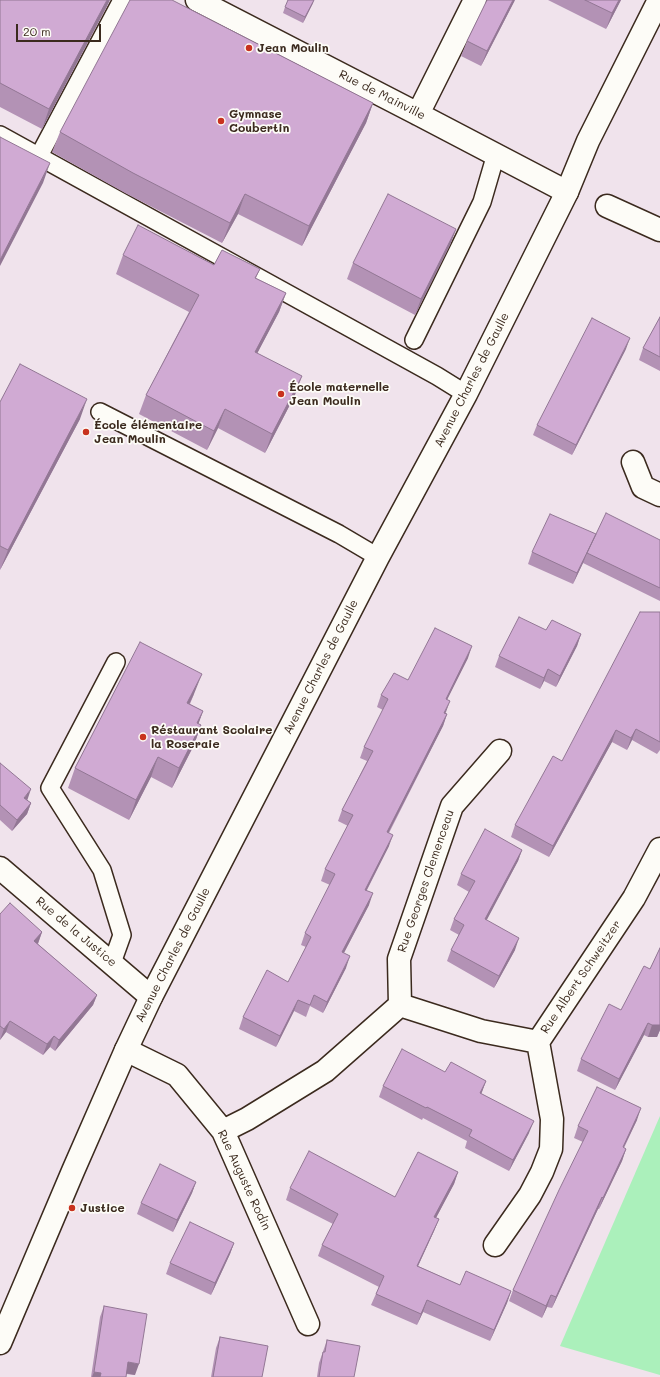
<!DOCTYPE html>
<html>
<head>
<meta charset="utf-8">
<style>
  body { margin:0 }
  #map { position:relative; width:660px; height:1377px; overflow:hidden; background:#f0e3ec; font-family:Mali,sans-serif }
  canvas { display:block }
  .scale { position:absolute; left:16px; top:24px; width:85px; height:18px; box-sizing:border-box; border:2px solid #3b2a1e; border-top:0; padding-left:5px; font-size:12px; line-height:14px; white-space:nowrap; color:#3b2a1e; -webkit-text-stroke:3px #fdfcf7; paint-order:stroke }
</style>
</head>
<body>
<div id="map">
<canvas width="660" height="1377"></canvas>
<div class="scale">20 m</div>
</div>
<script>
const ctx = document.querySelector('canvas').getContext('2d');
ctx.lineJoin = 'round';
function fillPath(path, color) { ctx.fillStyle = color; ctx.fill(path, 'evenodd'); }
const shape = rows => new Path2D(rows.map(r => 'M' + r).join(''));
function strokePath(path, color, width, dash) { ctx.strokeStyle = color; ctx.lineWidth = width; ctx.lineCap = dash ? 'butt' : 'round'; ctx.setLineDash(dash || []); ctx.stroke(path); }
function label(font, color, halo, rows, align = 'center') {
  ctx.font = font + ' Mali,sans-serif'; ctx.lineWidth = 3.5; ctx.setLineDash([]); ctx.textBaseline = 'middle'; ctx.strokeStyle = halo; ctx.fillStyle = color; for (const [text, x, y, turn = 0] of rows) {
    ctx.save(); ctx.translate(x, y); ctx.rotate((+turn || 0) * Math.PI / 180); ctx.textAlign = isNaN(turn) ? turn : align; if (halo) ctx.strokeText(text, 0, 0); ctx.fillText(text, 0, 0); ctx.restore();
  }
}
fillPath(shape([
  [660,1116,660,1375,560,1346]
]), '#abf0bb');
const service = shape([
  [0,135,437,376,466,394],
  [39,156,122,0],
  [414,340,482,202,496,154],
  [100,412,339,534,378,557],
  [112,963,122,935,102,870,50,788,116,662]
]);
const minor = shape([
  [197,0,418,114,567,192],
  [418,114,475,0],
  [607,206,660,230],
  [633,462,643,487,660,495],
  [0,868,151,997],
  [400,1005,399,959,452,806,500,751],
  [126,1050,177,1075,223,1131,308,1324],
  [223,1131,247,1119,325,1071,400,1005,481,1031,538,1042,634,898,660,849],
  [495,1245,530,1195,542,1172,551,1149,552,1119,538,1042]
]);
const secondary = shape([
  [0,1343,73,1171,126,1050,151,997,378,557,466,394,567,192,588,141,659,0]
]);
strokePath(service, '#3b2a1e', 20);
strokePath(minor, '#3b2a1e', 25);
strokePath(secondary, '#3b2a1e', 25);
strokePath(service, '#fdfcf7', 17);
strokePath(minor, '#fdfcf7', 22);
strokePath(secondary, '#fdfcf7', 22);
fillPath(shape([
  [0,0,107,6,42,129,0,107],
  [515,0,481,66,461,56,467,41],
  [548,0,621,0,606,29],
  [313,3,303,23,283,13,285,7],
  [373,103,366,123,302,246,238,214,222,243,125,193,52,152,60,132],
  [456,229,450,245,415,315,347,279,353,263],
  [123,255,260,269,256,278,286,293,279,312,257,353,295,395,265,453,218,428,207,450,139,414,146,395,189,312,116,274],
  [660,317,660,371,639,360,643,348],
  [626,349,572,455,533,435,537,425],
  [0,402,80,419,0,570],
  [596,534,660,540,660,601,583,563,573,584,528,564,532,552],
  [660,612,660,750,657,754,632,740,627,750,612,742,549,857,511,837,515,825,562,761],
  [546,630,581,634,577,646,556,687,544,681,540,689,495,667,499,656],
  [468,658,447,699,445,713,447,714,443,726,389,833,389,846,367,890,369,905,344,953,346,968,323,1013,310,1006,306,1017,294,1011,276,1047,239,1029,243,1017,288,982,306,947,301,945,305,933,330,885,321,881,325,869,348,826,338,821,342,810,367,761,360,758,364,747,383,710,377,707,381,695,408,680],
  [194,694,190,704,203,711,198,724,201,725,194,745,172,788,151,777,129,820,68,788,75,768],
  [0,763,27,800,31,803,27,814,12,831,0,820],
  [522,850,518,861,486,920,515,950,494,988,447,961,451,950,459,935,450,930,454,919,469,892,457,885,461,874],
  [0,914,42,932,38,944,97,995,93,1005,55,1051,50,1047,43,1055,6,1032,0,1040],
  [660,948,660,1030,657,1037,648,1037,644,1035,615,1090,577,1071,581,1059,621,1010,650,969],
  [445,1072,486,1081,481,1094,529,1133,509,1171,465,1148,467,1141,423,1118,422,1120,379,1097,383,1086],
  [637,1120,624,1148,626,1149,622,1161,599,1209,598,1209,552,1308,547,1307,542,1318,509,1301,513,1290,583,1142,574,1138,578,1126],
  [458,1172,454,1184,436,1218,439,1219,434,1231,418,1266,460,1285,511,1291,507,1303,490,1341,423,1312,417,1325,371,1305,379,1287,318,1256,322,1245,333,1224,286,1200,290,1188,395,1197],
  [196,1182,192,1193,173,1232,137,1214,141,1203],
  [234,1243,230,1254,211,1295,166,1274,170,1263],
  [104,1306,135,1375,126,1374,126,1377,91,1377,100,1317],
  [220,1337,262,1377,211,1377,216,1348],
  [327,1340,354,1377,317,1377,319,1363]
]), '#b392b5');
fillPath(shape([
  [107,0,110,0,107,6,42,129,49,109],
  [314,0,313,3,303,23,305,17],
  [513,0,515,0,481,66,487,51],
  [619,0,621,0,606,29,612,13],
  [373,103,366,123,302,246,309,226],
  [50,163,43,183,0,266,0,260],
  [245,194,238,214,222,243,230,223],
  [456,229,450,245,415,315,421,299],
  [286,293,279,312,248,371,255,352],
  [630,338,626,349,572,455,576,445],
  [302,376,295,395,265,453,272,434],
  [87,399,80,419,0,570,8,550],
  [225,409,218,428,207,450,214,431],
  [596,534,587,553,583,563,573,584,577,573],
  [581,634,577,646,556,687,560,676],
  [472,646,468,658,442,710,446,699],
  [548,669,544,681,540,689,544,678],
  [202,674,194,694,180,723,187,703],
  [450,701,446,712,440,724,444,713],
  [203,711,196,731,197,723],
  [447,714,443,726,383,843,387,832],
  [201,725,194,745,172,788,179,768],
  [636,729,632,740,627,750,631,738],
  [616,730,612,742,549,857,553,846],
  [158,757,151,777,129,820,136,800],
  [31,789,27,801,24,798],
  [31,803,27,814,12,831,17,820],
  [393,835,389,846,361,901,365,890],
  [522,850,518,861,481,931,485,919],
  [373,893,369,905,338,964,342,952],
  [42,932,38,943,30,952,34,941],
  [519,938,515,950,494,988,499,976],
  [350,956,346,968,323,1013,327,1002],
  [97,995,93,1005,55,1051,59,1040],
  [298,1000,294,1011,276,1047,280,1036],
  [10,1021,6,1032,0,1040,4,1029],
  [648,1023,644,1035,615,1090,619,1079],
  [652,1025,660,1025,660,1030,657,1037,648,1037],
  [54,1036,50,1047,43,1055,47,1044],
  [486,1081,482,1092,476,1104,480,1093],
  [641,1108,637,1120,618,1159,623,1147],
  [534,1121,529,1133,509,1171,513,1160],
  [626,1149,622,1161,599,1209,603,1198],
  [458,1172,454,1184,430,1229,434,1217],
  [196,1182,192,1193,173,1232,177,1220],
  [602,1197,598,1209,552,1308,556,1297],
  [439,1219,434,1231,413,1277,417,1266],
  [234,1243,230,1254,211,1295,215,1283],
  [511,1291,507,1303,490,1341,494,1330],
  [551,1295,547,1307,542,1318,546,1306],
  [427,1300,423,1312,417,1325,421,1314],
  [128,1362,139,1364,135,1375,124,1373],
  [94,1372,101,1373,100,1377,92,1377]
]), '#927794');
const building = shape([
  [0,0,107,0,49,109,0,83,0,0],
  [130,0,172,0,373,103,309,226,245,194,230,223,133,173,60,132,130,0],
  [288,0,314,0,305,17,285,7,288,0],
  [487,0,513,0,487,51,467,41,487,0],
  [585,0,619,0,612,13,585,0],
  [0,137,50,163,0,260,0,137],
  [388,194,456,229,421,299,353,263,388,194],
  [138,225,214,265,222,250,260,269,255,278,286,293,255,352,302,376,272,434,225,409,214,431,146,395,199,295,123,255,138,225],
  [660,317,660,357,643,348,660,317],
  [592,318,630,338,576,445,537,425,592,318],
  [20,364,87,399,8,550,0,546,0,402,20,364],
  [606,513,660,540,660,588,587,553,606,513],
  [550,514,596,534,577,573,532,552,550,514],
  [640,612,660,612,660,742,636,729,631,738,616,730,553,846,515,825,553,756,562,761,640,612],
  [519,617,546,630,552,620,581,634,560,676,548,669,544,678,499,656,519,617],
  [435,628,472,646,446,699,450,701,444,713,447,714,387,832,393,835,365,890,373,893,342,952,350,956,327,1002,314,995,310,1005,298,1000,280,1036,243,1017,267,970,288,982,311,937,305,933,335,874,325,869,353,815,342,810,373,751,364,747,388,699,381,695,394,673,408,680,435,628],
  [140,642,202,674,187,703,203,711,197,723,201,725,179,768,158,757,136,800,75,768,140,642],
  [0,763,31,789,24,798,31,803,17,820,0,805,0,763],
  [485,829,522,850,485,919,519,938,499,976,451,950,464,925,454,919,475,881,461,874,485,829],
  [10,903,42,932,34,941,97,995,59,1040,54,1036,47,1044,10,1021,4,1029,0,1026,0,914,10,903],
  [660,948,660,1025,652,1025,648,1023,619,1079,581,1059,609,1004,621,1010,644,966,650,969,660,948],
  [402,1049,445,1072,451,1062,486,1081,480,1093,534,1121,513,1160,469,1136,472,1130,427,1107,426,1108,383,1086,402,1049],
  [597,1087,641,1108,623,1147,626,1149,603,1198,602,1197,556,1297,551,1295,546,1306,513,1290,559,1190,588,1131,578,1126,597,1087],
  [309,1151,395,1197,418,1152,458,1172,434,1217,439,1219,417,1266,460,1285,466,1271,511,1291,494,1330,427,1300,421,1314,376,1294,384,1276,322,1245,338,1214,290,1188,309,1151],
  [160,1164,196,1182,177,1220,141,1203,160,1164],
  [190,1222,234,1243,215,1283,170,1263,190,1222],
  [104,1306,147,1314,139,1364,128,1362,126,1377,100,1377,101,1373,94,1372,104,1306],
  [220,1337,268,1346,262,1377,213,1377,220,1337],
  [327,1340,360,1346,354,1377,319,1377,323,1352,325,1352,327,1340]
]);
fillPath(building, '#d0aad3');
strokePath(building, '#927794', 1);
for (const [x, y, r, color] of [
  [249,48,4,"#c8321e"],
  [221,121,4,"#c8321e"],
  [281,394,4,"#c8321e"],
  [86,432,4,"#c8321e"],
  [143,737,4,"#c8321e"],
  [72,1208,4,"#c8321e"]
]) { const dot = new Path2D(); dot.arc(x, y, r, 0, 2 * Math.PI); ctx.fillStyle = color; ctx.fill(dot); strokePath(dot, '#fdfcf7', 1.5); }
label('bold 12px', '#3b2a1e', '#fdfcf7', [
  ["Jean Moulin",257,48],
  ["Gymnase",229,114],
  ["Coubertin",229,128],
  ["École maternelle",289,387],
  ["Jean Moulin",289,401],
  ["École élémentaire",94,425],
  ["Jean Moulin",94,439],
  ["Réstaurant Scolaire",151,730],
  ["la Roseraie",151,744],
  ["Justice",80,1208]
], 'left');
label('12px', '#3b2a1e', '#fdfcf7', [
  ["Rue de Mainville",382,95,27],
  ["Avenue Charles de Gaulle",472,380,-63],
  ["Avenue Charles de Gaulle",321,667,-63],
  ["Rue Georges Clemenceau",426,881,-71],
  ["Rue de la Justice",76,932,40],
  ["Avenue Charles de Gaulle",173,955,-63],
  ["Rue Albert Schweitzer",581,977,-56],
  ["Rue Auguste Rodin",244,1180,65]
]);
</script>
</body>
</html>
